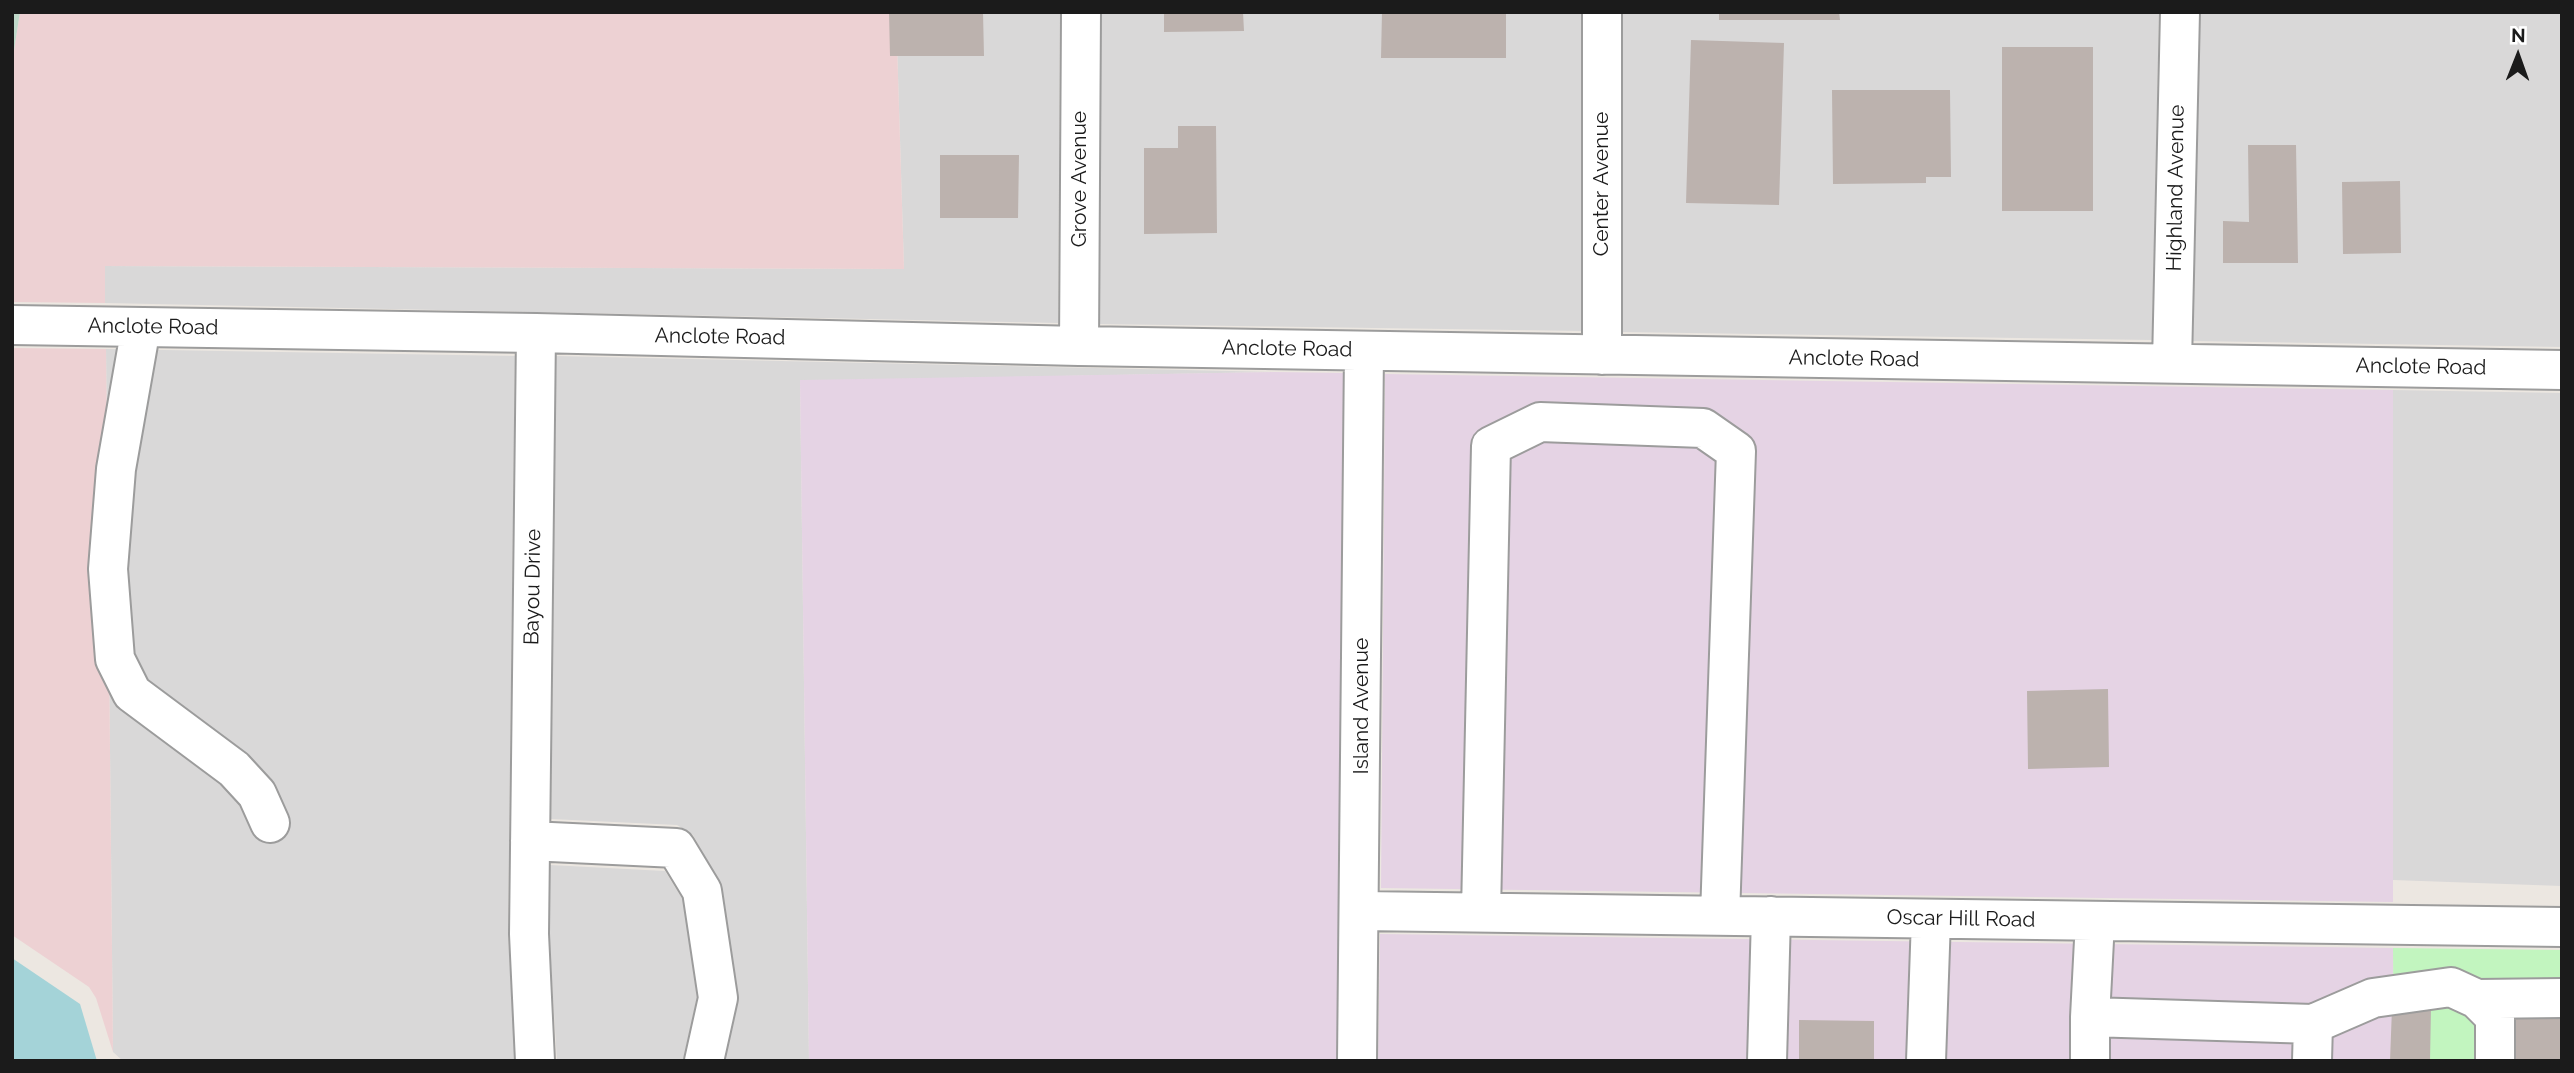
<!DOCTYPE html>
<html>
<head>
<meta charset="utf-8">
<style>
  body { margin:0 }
  #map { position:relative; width:2574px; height:1073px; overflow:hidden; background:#ece7e1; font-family:Raleway,sans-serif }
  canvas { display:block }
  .frame { position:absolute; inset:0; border:14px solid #1b1b1b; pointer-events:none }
  .north { position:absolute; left:2483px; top:21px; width:70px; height:70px; -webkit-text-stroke:5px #fff; paint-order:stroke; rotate:1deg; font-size:19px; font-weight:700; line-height:28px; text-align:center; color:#1b1b1b }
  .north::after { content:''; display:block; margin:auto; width:24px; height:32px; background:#1b1b1b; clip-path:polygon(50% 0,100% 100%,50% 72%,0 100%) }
</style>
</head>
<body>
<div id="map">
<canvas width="2574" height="1073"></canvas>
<div class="frame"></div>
<div class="north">N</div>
</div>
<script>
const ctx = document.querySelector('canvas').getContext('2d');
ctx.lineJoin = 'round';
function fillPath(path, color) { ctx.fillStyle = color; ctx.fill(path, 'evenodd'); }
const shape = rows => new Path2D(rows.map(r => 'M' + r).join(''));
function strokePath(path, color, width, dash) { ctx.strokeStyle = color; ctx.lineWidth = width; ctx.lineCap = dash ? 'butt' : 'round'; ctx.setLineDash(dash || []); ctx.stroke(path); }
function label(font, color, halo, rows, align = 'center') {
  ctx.font = font + ' Raleway,sans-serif'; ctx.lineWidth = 5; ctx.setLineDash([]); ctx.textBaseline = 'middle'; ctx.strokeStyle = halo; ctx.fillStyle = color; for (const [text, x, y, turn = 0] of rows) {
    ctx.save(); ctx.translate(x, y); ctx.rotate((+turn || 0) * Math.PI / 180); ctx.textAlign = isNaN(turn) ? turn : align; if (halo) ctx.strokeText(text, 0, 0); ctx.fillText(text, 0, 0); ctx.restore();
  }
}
fillPath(shape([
  [896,12,1060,12,1058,323,105,303,105,266,904,269],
  [1101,12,1581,12,1582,331,1099,324],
  [1622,12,2159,12,2152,340,1622,332],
  [2200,12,2562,12,2562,347,2193,341],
  [106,349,515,356,508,934,515,1061,123,1061,113,1052],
  [556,356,1274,372,800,381,809,1061,725,1061,738,995,722,887,693,835,677,825,551,819],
  [2393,390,2562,393,2562,886,2393,880],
  [550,865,665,871,683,900,697,997,683,1061,557,1061,549,934]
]), '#d9d8d8');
fillPath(shape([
  [20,12,896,12,904,269,105,266,105,303,12,302,12,63],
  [12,348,106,349,113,1052,96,998,89,987,12,935]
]), '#edd1d3');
fillPath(shape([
  [1274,372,1344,373,1337,1061,809,1061,800,380],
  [1385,374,2393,390,2393,902,1381,888],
  [1380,934,2393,948,2394,1061,1378,1061]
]), '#e5d3e4');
fillPath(shape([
  [12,12,20,12,12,63,12,137]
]), '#bfd9ca');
fillPath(shape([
  [2393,948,2562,950,2562,1061,2394,1061]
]), '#c2f5bf');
fillPath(shape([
  [12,958,80,1004,97,1061,12,1061]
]), '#a4d3d8');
fillPath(shape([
  [889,12,983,12,984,56,890,56],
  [1164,12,1243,12,1244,31,1164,32],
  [1382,12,1506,12,1506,58,1381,58],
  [1719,12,1839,12,1840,20,1719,20],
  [1691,40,1784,43,1779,205,1686,203],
  [2002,47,2093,47,2093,211,2002,211],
  [1832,90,1950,90,1951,177,1926,177,1926,183,1833,184],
  [1178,126,1216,126,1217,233,1144,234,1144,148,1178,148],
  [2248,145,2296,145,2298,263,2223,263,2223,221,2249,222],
  [940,155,1019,155,1018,218,940,218],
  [2400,181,2401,253,2343,254,2342,182],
  [2108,689,2109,767,2028,769,2027,691],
  [2392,1008,2431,1009,2430,1061,2390,1061],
  [2511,1012,2562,1013,2562,1061,2511,1061],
  [1799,1020,1874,1021,1874,1061,1799,1061]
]), '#bcb2ae');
const minor = shape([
  [1602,12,1602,355],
  [12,325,536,333,1079,346,2562,370],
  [141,327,116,469,108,569,115,659,132,693,234,769,257,794,270,823],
  [1079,346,1081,12],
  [2172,363,2180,12],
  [530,841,676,848,702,891,718,998,704,1061],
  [1360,911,2562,927],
  [1481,912,1491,446,1540,422,1703,428,1736,451,1720,916],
  [2095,921,2090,1017,2313,1024,2373,998,2451,987,2477,999,2495,1017,2495,1061],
  [2477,999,2562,998],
  [535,1061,529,934,536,333],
  [1357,1061,1364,351],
  [1767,1061,1771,916],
  [1926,1061,1931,919],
  [2090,1061,2090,1017],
  [2312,1061,2313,1024]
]);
strokePath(minor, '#9c9c9c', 42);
strokePath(minor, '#fff', 38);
label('21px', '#1b1b1b', '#fff', [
  ["Grove Avenue",1080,179,-90],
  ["Center Avenue",1602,184,-90],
  ["Highland Avenue",2176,188,-89],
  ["Anclote Road",153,327,1],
  ["Anclote Road",720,337,1],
  ["Anclote Road",1287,349,1],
  ["Anclote Road",1854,359,1],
  ["Anclote Road",2421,367,1],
  ["Bayou Drive",533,587,-89],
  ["Island Avenue",1362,706,-90],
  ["Oscar Hill Road",1961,919,1]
]);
</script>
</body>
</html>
